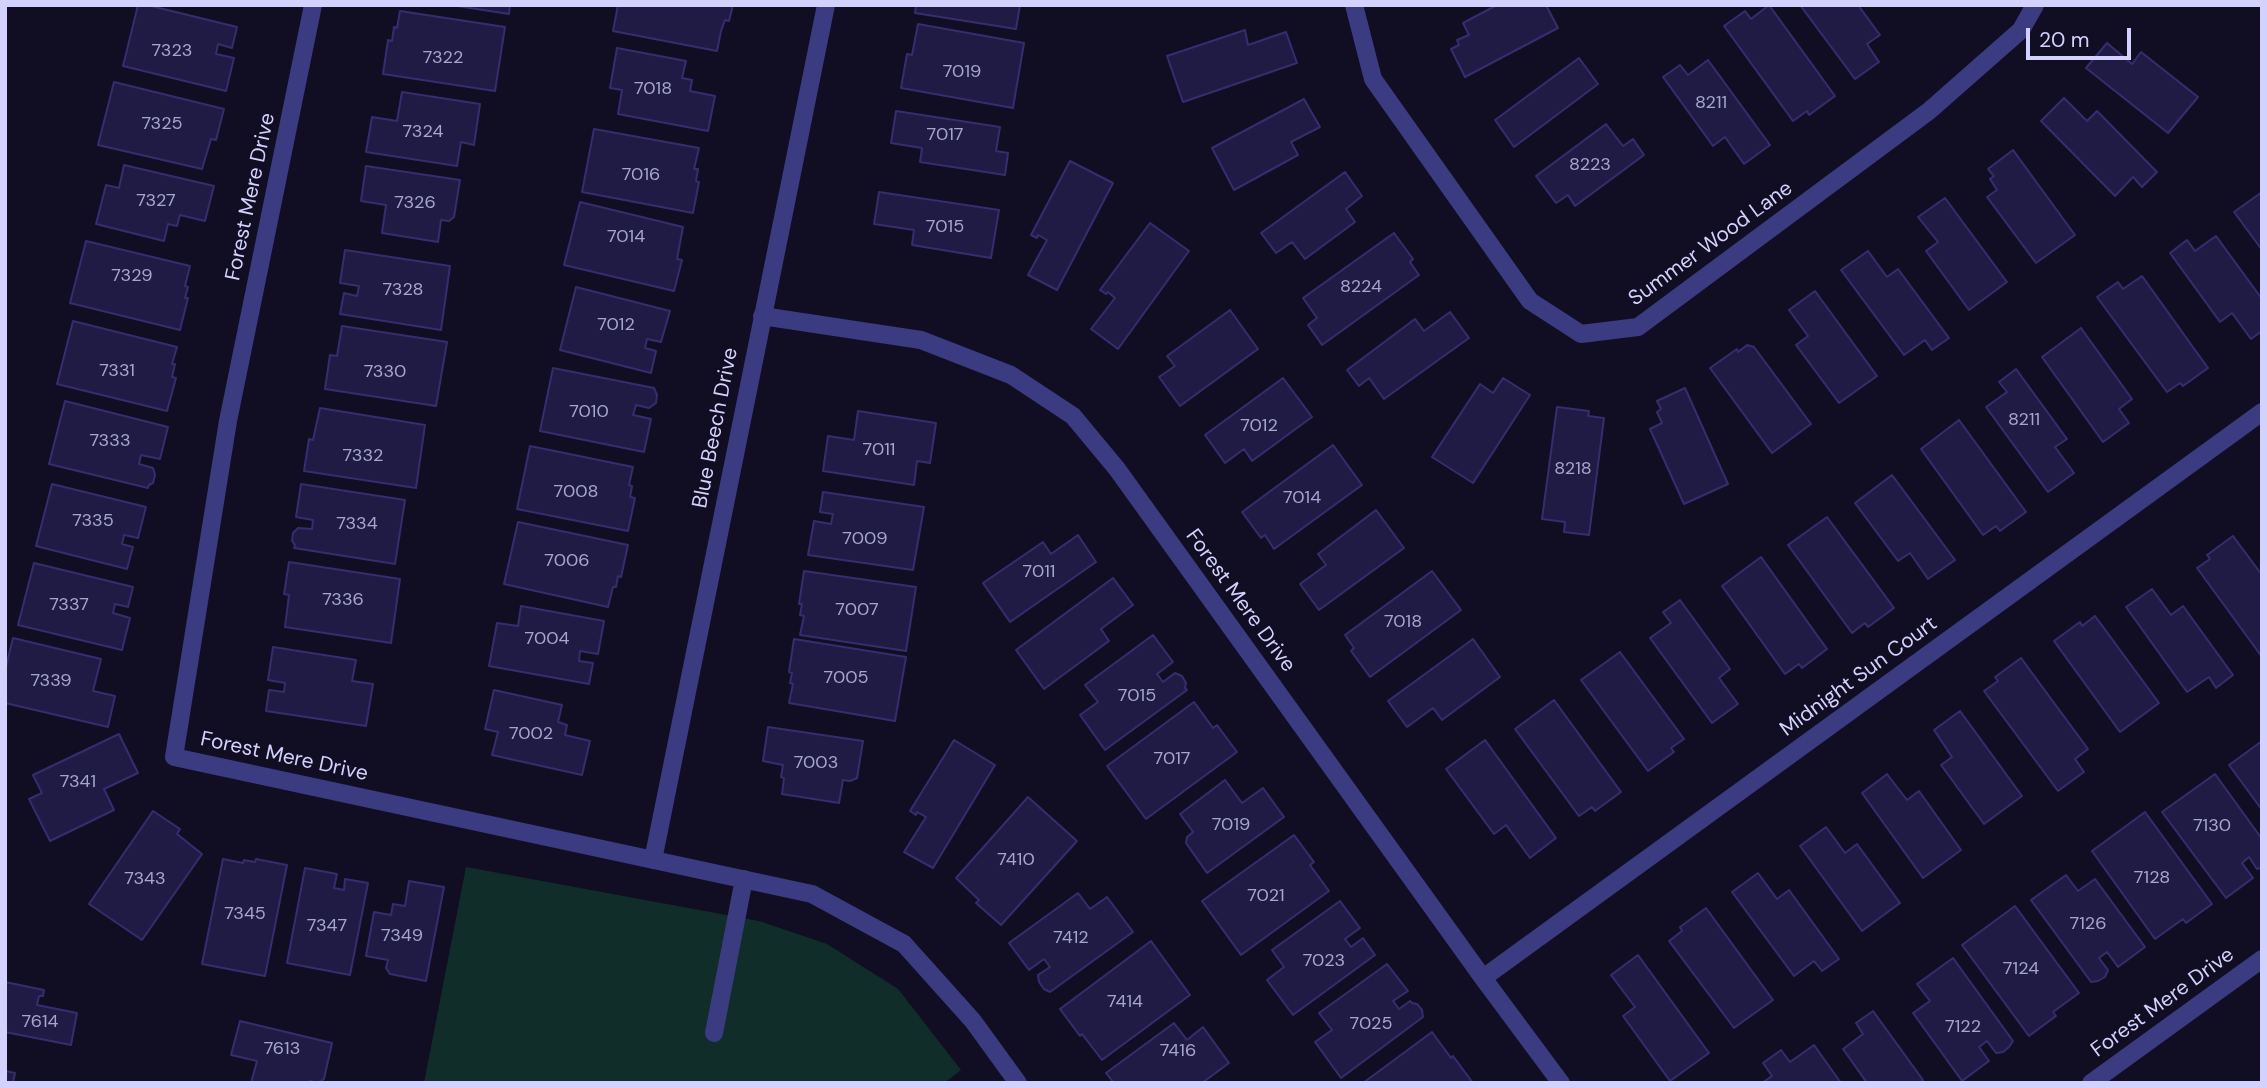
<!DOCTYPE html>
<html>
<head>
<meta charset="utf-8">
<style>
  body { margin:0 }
  #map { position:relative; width:2267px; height:1088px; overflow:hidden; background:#110e23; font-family:"DM Sans",sans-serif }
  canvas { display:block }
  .frame { position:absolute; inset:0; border:7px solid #d3d1fe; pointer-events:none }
  .scale { position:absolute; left:2026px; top:28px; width:105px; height:32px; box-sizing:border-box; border:4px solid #d3d1fe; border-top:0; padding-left:9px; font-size:21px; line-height:24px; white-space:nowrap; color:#d3d1fe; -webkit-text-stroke:5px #110e23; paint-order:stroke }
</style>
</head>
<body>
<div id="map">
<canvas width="2267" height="1088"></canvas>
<div class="frame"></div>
<div class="scale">20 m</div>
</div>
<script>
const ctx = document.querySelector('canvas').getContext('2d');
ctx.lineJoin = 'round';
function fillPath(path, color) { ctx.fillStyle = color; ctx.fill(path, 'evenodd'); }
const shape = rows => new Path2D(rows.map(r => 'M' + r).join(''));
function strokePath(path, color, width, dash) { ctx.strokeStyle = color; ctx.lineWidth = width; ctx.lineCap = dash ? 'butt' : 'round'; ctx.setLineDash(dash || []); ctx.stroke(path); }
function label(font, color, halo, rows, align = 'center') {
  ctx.font = font + ' "DM Sans",sans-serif'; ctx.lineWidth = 5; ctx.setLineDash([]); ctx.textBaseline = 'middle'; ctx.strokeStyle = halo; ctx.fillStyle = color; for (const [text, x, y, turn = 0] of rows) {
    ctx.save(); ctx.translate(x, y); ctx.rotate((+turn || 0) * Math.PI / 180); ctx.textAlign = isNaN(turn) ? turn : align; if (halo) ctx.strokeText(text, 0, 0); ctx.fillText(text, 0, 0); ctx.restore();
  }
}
fillPath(shape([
  [466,867,759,921,827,944,898,989,961,1070,944,1083,424,1083]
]), '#112d2a');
const building = shape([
  [138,5,147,5,237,27,232,48,218,44,216,54,234,58,226,91,123,66,138,5],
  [451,5,510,5,509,14,451,5],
  [618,5,733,5,729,21,725,20,721,31,717,51,613,31,618,5],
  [916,5,1020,5,1016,29,915,13,916,5],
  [1497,5,1546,5,1558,28,1465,77,1451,49,1459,45,1457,40,1469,35,1463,23,1497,5],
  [1769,5,1835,96,1809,115,1807,111,1793,121,1724,26,1745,11,1751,19,1769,5],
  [1800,5,1858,5,1880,35,1867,44,1879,62,1855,79,1800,5],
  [400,11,505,27,495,91,383,74,388,40,392,41,394,27,397,28,400,11],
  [918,24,1024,43,1013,108,901,88,907,54,912,55,918,24],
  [1245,30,1248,45,1286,32,1297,63,1183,102,1167,56,1245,30],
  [2107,43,2132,64,2141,52,2198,97,2168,133,2086,68,2107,43],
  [617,48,686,61,682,78,692,80,690,91,715,96,708,131,618,114,622,90,610,88,617,48],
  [1579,58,1598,84,1514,147,1495,120,1579,58],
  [1708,60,1770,145,1744,164,1725,137,1713,146,1663,77,1680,65,1688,75,1708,60],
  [114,82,224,109,216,140,211,139,202,169,98,145,114,82],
  [402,92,480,104,474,145,461,142,457,166,366,152,372,117,397,121,402,92],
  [2064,98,2087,121,2097,111,2157,172,2142,187,2133,177,2115,196,2041,121,2064,98],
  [1304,99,1320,127,1291,142,1298,155,1234,190,1212,148,1304,99],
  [896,111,1000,127,996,151,1008,153,1005,175,920,162,922,148,891,143,896,111],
  [1606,124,1623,146,1633,139,1644,155,1575,206,1568,195,1556,203,1536,176,1606,124],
  [594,129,699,148,694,169,698,169,696,181,699,182,693,213,582,192,594,129],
  [2013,150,2075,235,2036,263,1987,197,1997,190,1990,179,1994,176,1988,169,2013,150],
  [1070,161,1113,183,1057,290,1028,275,1047,240,1038,235,1037,238,1031,235,1070,161],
  [124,165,214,186,205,221,180,215,177,226,168,224,164,241,96,224,106,185,119,188,124,165],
  [366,166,460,180,454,217,449,221,441,220,438,242,382,233,386,205,361,201,366,166],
  [1345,172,1362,196,1346,209,1355,222,1305,259,1292,242,1276,253,1261,233,1345,172],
  [879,192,999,210,991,258,912,245,914,230,874,224,879,192],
  [2262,192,2262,250,2234,212,2262,192],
  [1945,198,2007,282,1969,310,1926,251,1938,242,1918,217,1945,198],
  [580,202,683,227,677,259,682,260,674,291,564,265,580,202],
  [1150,223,1189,251,1118,349,1091,329,1115,298,1108,292,1106,294,1100,290,1150,223],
  [1394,233,1413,259,1410,262,1419,275,1322,345,1308,325,1317,318,1303,298,1394,233],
  [2216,236,2262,299,2262,331,2251,339,2232,313,2220,322,2170,253,2187,240,2195,251,2216,236],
  [86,241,190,266,185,286,188,287,185,298,188,298,180,330,70,303,86,241],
  [345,250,450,266,441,330,340,314,344,293,357,296,359,286,340,283,345,250],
  [1868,251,1887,277,1898,269,1949,338,1932,350,1925,340,1904,355,1841,270,1868,251],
  [2142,276,2208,368,2183,386,2180,383,2167,392,2097,297,2118,282,2123,289,2142,276],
  [576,287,670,311,661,342,647,339,645,348,656,351,651,373,560,350,576,287],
  [1815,291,1877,376,1839,403,1796,345,1808,336,1789,310,1815,291],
  [1230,310,1258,349,1180,406,1159,377,1175,366,1167,356,1230,310],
  [1450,312,1469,338,1384,399,1369,378,1359,386,1347,370,1415,319,1424,331,1450,312],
  [73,321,177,347,172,364,175,364,172,377,176,378,167,411,57,384,73,321],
  [342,326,447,342,436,406,325,389,330,355,337,356,342,326],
  [2081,328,2132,399,2119,409,2129,423,2103,442,2042,357,2081,328],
  [1747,345,1754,347,1811,424,1772,453,1710,368,1737,349,1738,352,1747,345],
  [553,368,654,388,657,395,656,403,649,408,636,405,633,415,651,419,644,452,540,431,553,368],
  [2016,369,2067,439,2055,447,2074,473,2048,492,1986,407,2007,392,1999,382,2016,369],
  [1283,378,1312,417,1252,461,1244,449,1225,463,1205,435,1283,378],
  [1503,378,1530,395,1473,483,1432,457,1480,384,1493,393,1503,378],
  [1685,388,1728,484,1684,504,1650,429,1662,423,1657,412,1661,409,1657,401,1685,388],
  [65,401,168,427,160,459,141,455,139,464,153,468,155,475,153,483,149,485,148,488,49,464,65,401],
  [1557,407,1589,411,1588,416,1604,418,1589,535,1564,532,1565,522,1542,519,1557,407],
  [320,408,425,425,416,488,304,471,309,439,313,440,320,408],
  [858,411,936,423,930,463,917,461,914,485,823,471,828,436,854,440,858,411],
  [1959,420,2026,512,2000,531,1996,526,1983,535,1921,449,1959,420],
  [1333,445,1362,485,1274,549,1265,535,1261,538,1242,512,1333,445],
  [530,446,633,467,629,485,632,486,630,497,635,498,628,531,517,509,530,446],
  [1892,475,1955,560,1928,579,1910,553,1898,561,1855,503,1892,475],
  [52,484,146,507,138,538,124,535,122,544,133,547,127,569,36,546,52,484],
  [301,484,405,500,395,564,294,548,295,545,292,541,293,533,298,528,312,529,313,520,296,517,301,484],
  [823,492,924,507,913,570,808,555,814,521,831,524,833,514,820,512,823,492],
  [1376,510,1404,548,1319,610,1300,584,1326,565,1318,554,1376,510],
  [1827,517,1894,608,1868,627,1865,623,1852,633,1788,545,1827,517],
  [518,522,628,545,621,577,618,576,616,587,613,587,608,607,504,584,518,522],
  [1078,535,1096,562,1010,622,983,583,1043,542,1051,554,1078,535],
  [2233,536,2262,575,2262,657,2197,568,2210,559,2207,555,2233,536],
  [1761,557,1827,649,1802,668,1799,664,1785,674,1722,586,1761,557],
  [289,562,400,579,391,643,285,627,289,595,284,594,289,562],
  [34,563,133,587,128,607,115,604,113,613,130,618,122,650,18,625,34,563],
  [804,571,916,587,906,651,800,635,804,616,800,615,802,604,799,604,804,571],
  [1432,571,1461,610,1370,677,1351,651,1354,648,1345,635,1432,571],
  [1113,578,1133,605,1101,629,1109,641,1044,689,1016,650,1113,578],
  [2152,589,2171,615,2183,606,2233,675,2216,688,2209,677,2187,692,2126,607,2152,589],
  [1680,600,1730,669,1719,678,1738,704,1712,723,1650,638,1671,623,1663,612,1680,600],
  [521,606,604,621,598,654,580,651,579,661,593,663,589,684,489,666,497,623,518,626,521,606],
  [2095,616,2159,703,2120,732,2054,641,2080,622,2082,626,2095,616],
  [1153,635,1173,662,1157,674,1163,682,1175,673,1182,676,1186,683,1185,688,1187,690,1105,750,1080,715,1098,702,1085,685,1153,635],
  [13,638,101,659,93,691,115,696,108,727,5,703,5,671,13,638],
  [794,639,906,657,895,721,789,703,793,684,790,683,792,673,789,672,794,639],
  [1473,639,1500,677,1442,720,1433,708,1407,727,1388,701,1473,639],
  [273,647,356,660,352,681,373,684,366,726,266,711,269,690,284,692,285,683,268,680,273,647],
  [1620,652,1684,739,1671,748,1674,752,1648,771,1581,680,1620,652],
  [2021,658,2088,749,2075,759,2084,772,2058,791,1984,691,1998,681,1995,677,2021,658],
  [494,690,562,705,558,722,567,725,565,735,590,741,582,775,492,755,498,732,485,729,494,690],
  [1554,700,1621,792,1595,811,1592,807,1579,816,1515,729,1554,700],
  [1194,702,1213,728,1217,725,1237,752,1146,819,1107,766,1194,702],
  [1960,711,2022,796,1984,824,1941,765,1952,757,1934,730,1960,711],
  [768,727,863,741,857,778,850,781,843,780,839,803,782,794,784,778,781,777,783,765,763,761,768,727],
  [119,734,138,773,104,789,114,810,50,841,29,799,42,793,33,775,119,734],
  [954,740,995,765,933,868,904,852,926,817,917,812,916,815,910,811,954,740],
  [1485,740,1556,838,1530,858,1506,825,1494,834,1446,769,1485,740],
  [2262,741,2262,810,2229,765,2262,741],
  [1887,774,1907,800,1919,791,1961,850,1923,878,1862,793,1887,774],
  [2215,774,2262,839,2262,867,2257,869,2249,857,2242,863,2253,878,2226,898,2162,812,2215,774],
  [1225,780,1242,803,1263,788,1284,817,1207,873,1186,843,1187,837,1193,832,1180,814,1225,780],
  [1028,797,1077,841,1001,925,976,903,979,900,956,878,1028,797],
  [153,811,180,829,177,834,202,854,142,940,89,904,153,811],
  [2145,812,2212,904,2186,923,2183,919,2155,939,2092,851,2145,812],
  [1826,827,1845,853,1857,844,1900,903,1862,931,1800,846,1826,827],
  [1294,835,1314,862,1310,865,1329,891,1241,955,1202,901,1294,835],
  [223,859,243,863,244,860,255,862,256,859,287,865,265,976,202,964,223,859],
  [305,868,337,874,334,888,344,890,345,879,368,883,350,975,287,963,305,868],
  [1758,873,1777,899,1789,890,1839,959,1822,971,1814,961,1794,976,1732,892,1758,873],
  [2066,875,2078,891,2095,879,2145,947,2118,967,2107,952,2099,958,2108,970,2105,977,2098,981,2091,982,2031,900,2066,875],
  [409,881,444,887,426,981,390,974,386,968,388,960,366,956,374,912,391,915,393,904,405,906,409,881],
  [1078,893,1090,909,1107,897,1133,932,1050,992,1044,989,1039,982,1038,975,1050,967,1044,959,1029,970,1009,943,1078,893],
  [1340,901,1360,928,1345,939,1351,947,1363,938,1375,955,1293,1015,1267,980,1284,967,1272,950,1340,901],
  [2015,906,2079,993,2053,1012,2056,1016,2029,1036,1962,945,2015,906],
  [1706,908,1773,1000,1734,1028,1669,941,1682,931,1680,927,1706,908],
  [1151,941,1190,995,1102,1060,1082,1034,1080,1036,1060,1009,1151,941],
  [1638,955,1709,1053,1670,1081,1623,1016,1635,1007,1611,975,1638,955],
  [1953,958,2013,1041,2009,1047,2003,1052,1996,1053,1987,1041,1979,1047,1989,1061,1962,1081,1913,1013,1930,1001,1917,984,1953,958],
  [1387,964,1408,991,1393,1001,1399,1009,1410,1001,1412,1003,1417,1004,1422,1010,1423,1017,1341,1078,1315,1042,1332,1030,1319,1013,1387,964],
  [5,982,44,990,43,996,39,996,37,1005,77,1013,71,1045,5,1032,5,982],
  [1873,1011,1923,1080,1920,1083,1867,1083,1843,1049,1863,1034,1856,1023,1873,1011],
  [240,1021,332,1043,324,1079,318,1083,310,1081,309,1083,251,1083,257,1061,231,1055,240,1021],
  [1174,1023,1187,1040,1203,1027,1229,1063,1202,1083,1114,1083,1106,1073,1174,1023],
  [1432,1032,1451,1058,1453,1056,1473,1083,1363,1083,1432,1032],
  [1814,1045,1841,1083,1762,1083,1772,1076,1763,1063,1781,1050,1790,1062,1814,1045],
  [5,1071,15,1073,13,1083,5,1083,5,1071]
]);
fillPath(building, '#201b44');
strokePath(building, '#362d6f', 2);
strokePath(shape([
  [714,1033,744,879]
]), '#3a3b81', 18);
strokePath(shape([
  [313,5,228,421,174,757,812,894,904,944,973,1021,1018,1083],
  [1354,5,1373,79,1530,301,1581,334,1638,327,1929,111,2021,30,2035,5],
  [762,316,921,340,1011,375,1073,416,1117,469,1483,978,1561,1083],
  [653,860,826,5],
  [1483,978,2262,412],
  [2091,1083,2262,959]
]), '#3a3b81', 18);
label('18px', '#a6a4d0', null, [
  ["7323",172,51],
  ["7322",443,58],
  ["7019",962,72],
  ["7018",653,89],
  ["8211",1711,103],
  ["7325",162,124],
  ["7324",423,132],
  ["7017",945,135],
  ["8223",1590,165],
  ["7016",641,175],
  ["7327",156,201],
  ["7326",415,203],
  ["7015",945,227],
  ["7014",626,237],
  ["7329",132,276],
  ["8224",1361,287],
  ["7328",403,290],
  ["7012",616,325],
  ["7331",117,371],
  ["7330",385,372],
  ["7010",589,412],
  ["8211",2024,420],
  ["7012",1259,426],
  ["7333",110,441],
  ["7011",879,450],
  ["7332",363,456],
  ["8218",1573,469],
  ["7008",576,492],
  ["7014",1302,498],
  ["7335",93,521],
  ["7334",357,524],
  ["7009",865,539],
  ["7006",567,561],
  ["7011",1039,572],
  ["7336",343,600],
  ["7337",69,605],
  ["7007",857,610],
  ["7018",1403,622],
  ["7004",547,639],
  ["7005",846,678],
  ["7339",51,681],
  ["7015",1137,696],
  ["7002",531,734],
  ["7017",1172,759],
  ["7003",816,763],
  ["7341",78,782],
  ["7019",1231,825],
  ["7130",2212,826],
  ["7410",1016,860],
  ["7128",2152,878],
  ["7343",145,879],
  ["7021",1266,896],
  ["7345",245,914],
  ["7126",2088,924],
  ["7347",327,926],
  ["7349",402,936],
  ["7412",1071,938],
  ["7023",1324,961],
  ["7124",2021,969],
  ["7414",1125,1002],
  ["7614",40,1022],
  ["7025",1371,1024],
  ["7122",1963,1027],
  ["7613",282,1049],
  ["7416",1178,1051]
]);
label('21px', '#d3d1fe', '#110e23', [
  ["Forest Mere Drive",251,197,-78],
  ["Summer Wood Lane",1711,244,-36],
  ["Blue Beech Drive",716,428,-79],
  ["Forest Mere Drive",1240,601,54],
  ["Midnight Sun Court",1859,677,-36],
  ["Forest Mere Drive",284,757,12],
  ["Forest Mere Drive",2163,1003,-36]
]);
</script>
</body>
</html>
